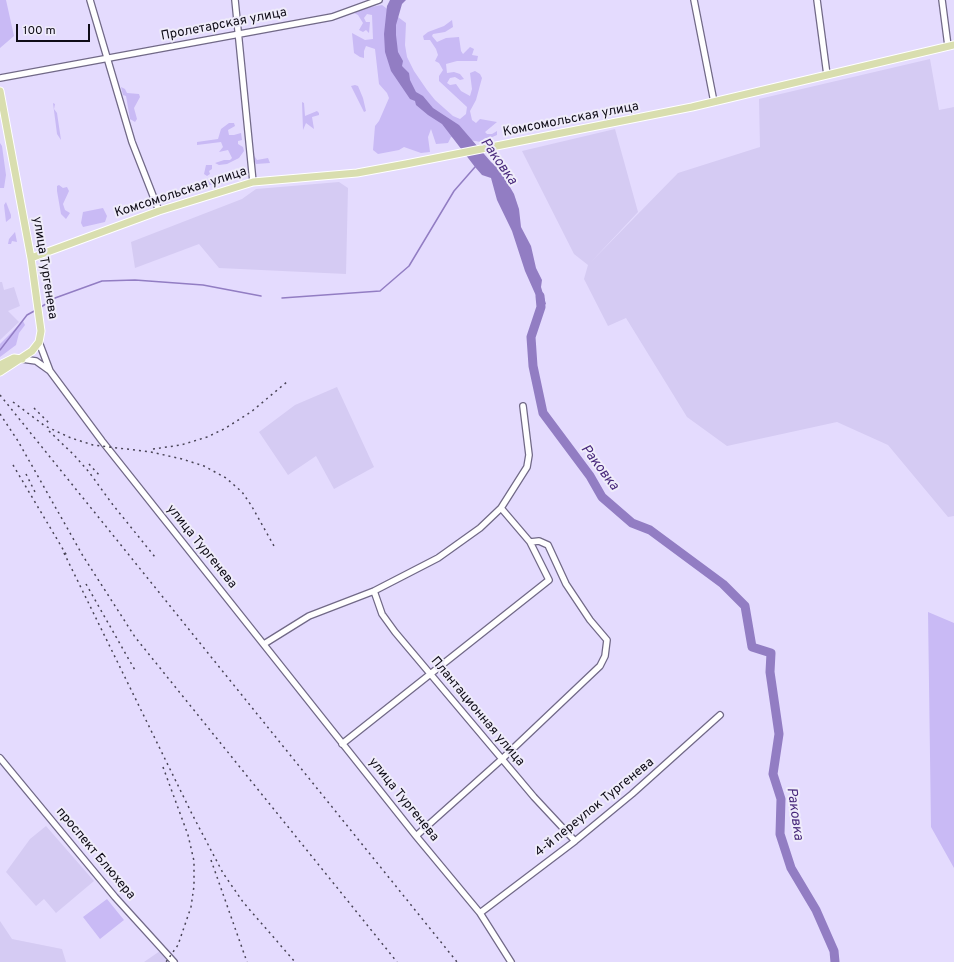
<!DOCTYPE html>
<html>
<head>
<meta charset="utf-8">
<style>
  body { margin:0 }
  #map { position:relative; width:954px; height:962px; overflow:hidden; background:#e4dbfe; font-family:Overpass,sans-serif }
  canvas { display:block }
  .scale { position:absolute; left:16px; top:24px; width:74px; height:18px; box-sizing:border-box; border:2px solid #0f0c17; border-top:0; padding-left:5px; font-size:12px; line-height:14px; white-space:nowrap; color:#0f0c17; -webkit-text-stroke:3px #efecfa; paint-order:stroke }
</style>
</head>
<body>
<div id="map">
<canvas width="954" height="962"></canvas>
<div class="scale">100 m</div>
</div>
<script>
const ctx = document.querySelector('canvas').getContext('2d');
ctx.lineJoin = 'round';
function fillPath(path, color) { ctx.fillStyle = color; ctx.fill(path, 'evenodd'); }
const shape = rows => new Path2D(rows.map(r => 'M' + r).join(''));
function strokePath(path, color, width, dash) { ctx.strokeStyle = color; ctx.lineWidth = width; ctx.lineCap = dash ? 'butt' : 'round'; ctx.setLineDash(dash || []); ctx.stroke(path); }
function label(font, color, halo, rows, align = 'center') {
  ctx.font = font + ' Overpass,sans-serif'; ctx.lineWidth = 4; ctx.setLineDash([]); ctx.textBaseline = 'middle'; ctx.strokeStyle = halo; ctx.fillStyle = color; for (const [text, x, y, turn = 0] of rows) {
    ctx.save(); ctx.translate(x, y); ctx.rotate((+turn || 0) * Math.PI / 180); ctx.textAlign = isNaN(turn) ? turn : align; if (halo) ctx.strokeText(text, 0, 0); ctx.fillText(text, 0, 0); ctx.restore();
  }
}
fillPath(shape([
  [930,59,939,110,954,107,954,516,948,517,888,445,837,422,727,446,687,417,626,318,608,326,584,279,588,265,574,254,522,151,615,129,638,212,590,263,678,173,760,147,759,99],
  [339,182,348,188,346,274,219,268,199,244,135,268,131,242,242,199,256,189],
  [0,282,2,282,4,290,14,287,20,306,8,311,19,322,0,340],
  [337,387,374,467,334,489,316,456,288,475,259,432,295,405],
  [46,826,94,881,56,913,44,899,36,906,6,872,30,839],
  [0,921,12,939,62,949,66,962,0,962],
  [160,951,169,962,144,962]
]), '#d5cbf3');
fillPath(shape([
  [0,0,6,0,14,36,0,48],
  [382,5,406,23,405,45,407,57,414,71,427,90,435,100,453,116,460,119,466,114,467,107,439,81,439,76,443,70,439,63,435,61,438,55,436,49,430,40,424,40,423,36,428,32,444,26,452,20,453,27,445,32,433,34,432,36,437,42,446,38,459,37,461,51,463,54,470,47,474,49,472,55,478,56,477,61,457,61,446,64,447,73,454,72,460,74,464,79,460,80,455,77,450,78,447,83,450,85,456,84,461,91,470,96,472,89,470,73,475,71,480,74,482,78,476,100,470,111,472,120,476,123,480,119,497,122,485,132,487,134,492,134,497,131,497,135,490,138,485,138,481,142,451,137,448,143,436,144,431,129,428,137,430,152,421,153,404,147,399,150,378,154,373,150,375,126,379,121,389,98,387,93,379,84,375,49,366,46,364,51,364,58,360,57,354,53,352,33,365,40,373,39,372,15,367,14,364,18,366,22,370,22,369,33,366,30,363,32,359,30,363,23,358,15,354,13,365,8],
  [355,85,358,86,363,98,366,111,364,112,351,86],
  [121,87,125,89,127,93,139,94,140,97,134,108,137,119,135,122,130,119,126,96,123,95],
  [302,102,304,103,305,116,317,111,319,113,319,115,312,117,314,129,306,123,303,130],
  [53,103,55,104,54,109,57,113,61,140,57,134],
  [229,123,234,123,235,126,228,130,229,135,234,135,241,133,242,140,238,141,238,144,243,147,244,151,239,158,227,164,219,165,215,163,224,160,230,160,232,158,228,150,219,152,223,147,221,142,197,145,197,142,218,139,221,129],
  [0,143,2,146,6,175,4,188,0,188],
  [253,154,257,160,268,158,270,163,256,164,252,156],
  [206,165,212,165,212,169,209,171,210,174,207,176,204,174],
  [240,172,241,175,222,184,209,185,208,182,209,179,219,181],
  [59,185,63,188,67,187,69,191,63,204,65,210,70,213,66,219,61,214,57,191,57,186],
  [6,202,11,215,11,218,6,222,4,205],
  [103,208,107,216,105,222,83,227,81,223,83,212],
  [15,232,17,242,12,241,11,244,8,244,9,239],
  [23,321,25,325,19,333,16,345,0,357,0,344],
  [928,612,954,623,954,868,931,827],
  [107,899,124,920,100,939,83,917]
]), '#c9baf5');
fillPath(shape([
  [390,0,406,0,402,4,396,25,396,35,398,52,403,61,402,66,409,73,410,80,416,92,423,96,433,108,459,125,491,162,500,170,514,194,519,209,521,227,531,246,536,268,542,280,541,287,546,304,541,307,525,271,512,231,497,200,491,178,482,175,475,167,442,124,428,115,416,105,415,101,410,99,391,71,385,52,384,34,387,6]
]), '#927dc3');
strokePath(shape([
  [282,298,380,291,409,266,454,191,475,167],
  [41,307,55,298,102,281,135,280,203,285,261,296],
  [0,350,27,315,36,310]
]), '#927dc3', 1.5);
strokePath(shape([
  [540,296,541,307,531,337,533,366,543,413,590,476,602,497,632,523,650,530,723,584,745,606,752,647,771,653,770,672,779,734,773,774,781,799,780,834,791,868,816,910,834,951,835,962]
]), '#927dc3', 9);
const minor = shape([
  [90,0,132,142,159,211],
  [235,0,253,182],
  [694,0,714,102],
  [817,0,827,75],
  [942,0,948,46],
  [0,78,332,17,379,0],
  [39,342,50,371,102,441,416,836,480,913,511,962],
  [22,359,36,361,50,371],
  [374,591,382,614,395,632,534,797,575,841],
  [264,644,309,616,374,591,438,558,480,528,501,508,527,467,529,455,523,406],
  [342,744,549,580,530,542],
  [0,758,115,897,174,962],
  [416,836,502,759,600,666,605,656,607,640,590,620,566,584,548,545,539,541,530,542,501,508],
  [480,913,575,841,632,794,720,715]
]);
const major = shape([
  [0,91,31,258,41,331,39,342,32,351,0,372],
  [31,258,159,211,253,182,357,173,406,164,692,107,954,45],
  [0,365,14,358,22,359]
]);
strokePath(minor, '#716987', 8);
strokePath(major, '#fff', 9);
strokePath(minor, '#fff', 5.5);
strokePath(major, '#d9deaf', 7);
strokePath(shape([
  [0,395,457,962],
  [13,402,45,426,71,438,93,445,151,452,182,459,204,466,226,478,242,492,251,505,274,546],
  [34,408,50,424],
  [0,414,18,441,83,556,135,637,397,962],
  [49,431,74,455,89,472,113,505,155,557],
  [153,449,181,445,207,437,224,429,251,412,288,381],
  [89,464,100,476],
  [13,465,67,556],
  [26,474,36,494],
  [64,553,192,814,223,873,243,902,295,962],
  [86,584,136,672],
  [163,767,188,835,194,861,194,886,191,907,178,945,166,962],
  [211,860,247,962]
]), '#494456', 1.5, [2, 4]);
label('13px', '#0f0c17', '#efecfa', [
  ["Пролетарская улица",224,25,-11],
  ["Комсомольская улица",571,120,-11],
  ["Комсомольская улица",181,193,-18],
  ["улица Тургенева",44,268,81],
  ["улица Тургенева",201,547,51],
  ["Плантационная улица",477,712,50],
  ["улица Тургенева",403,800,51],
  ["4-й переулок Тургенева",595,808,-39],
  ["проспект Блюхера",95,854,50]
]);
label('italic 14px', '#48287b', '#efecfa', [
  ["Раковка",498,162,55],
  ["Раковка",599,468,53],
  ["Раковка",794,814,82]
]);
</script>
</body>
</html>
